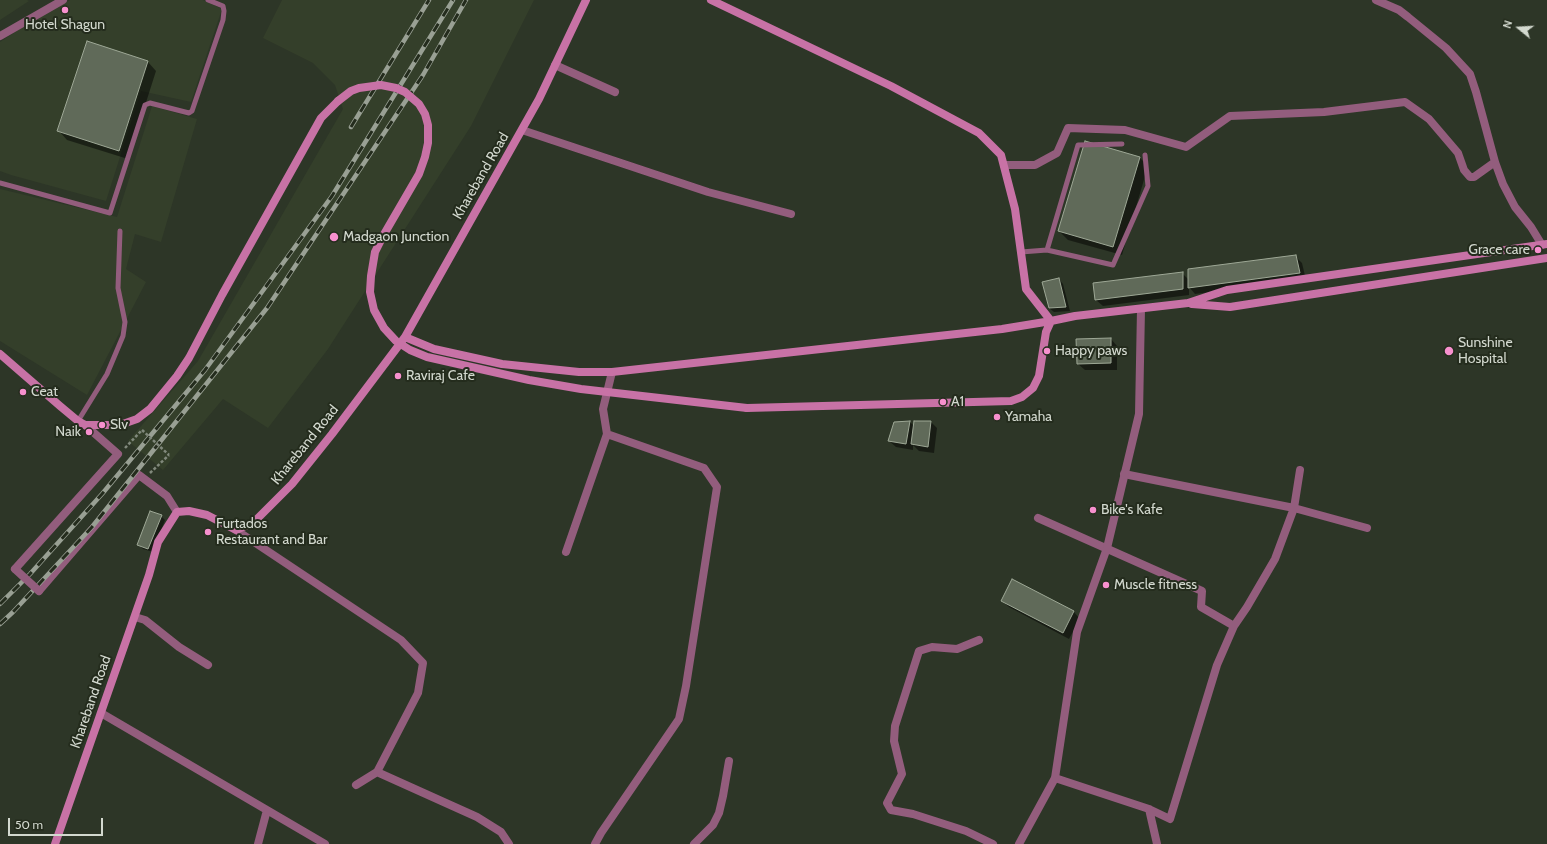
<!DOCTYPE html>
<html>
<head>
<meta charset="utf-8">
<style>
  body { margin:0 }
  #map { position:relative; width:1547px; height:844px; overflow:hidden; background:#2d3627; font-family:Cabin,sans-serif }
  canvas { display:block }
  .north { position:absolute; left:1499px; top:8px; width:40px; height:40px; -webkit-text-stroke:3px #242c1d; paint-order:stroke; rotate:288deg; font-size:11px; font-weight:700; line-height:16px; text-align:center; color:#d3d9cf }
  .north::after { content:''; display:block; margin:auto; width:14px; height:18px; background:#d3d9cf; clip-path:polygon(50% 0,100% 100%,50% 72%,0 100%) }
  .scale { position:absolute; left:8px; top:818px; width:95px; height:18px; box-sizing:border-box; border:2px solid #d3d9cf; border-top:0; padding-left:5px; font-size:12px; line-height:14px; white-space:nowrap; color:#d3d9cf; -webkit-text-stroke:3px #242c1d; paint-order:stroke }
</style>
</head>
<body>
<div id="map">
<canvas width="1547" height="844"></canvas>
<div class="north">N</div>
<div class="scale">50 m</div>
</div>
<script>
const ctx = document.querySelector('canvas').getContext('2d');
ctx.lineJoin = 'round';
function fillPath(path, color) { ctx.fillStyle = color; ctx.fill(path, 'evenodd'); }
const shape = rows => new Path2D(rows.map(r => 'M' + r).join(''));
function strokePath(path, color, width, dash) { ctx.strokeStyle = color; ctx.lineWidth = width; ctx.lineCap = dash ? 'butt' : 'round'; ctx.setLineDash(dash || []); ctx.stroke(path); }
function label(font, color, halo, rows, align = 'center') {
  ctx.font = font + ' Cabin,sans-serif'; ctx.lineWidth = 4; ctx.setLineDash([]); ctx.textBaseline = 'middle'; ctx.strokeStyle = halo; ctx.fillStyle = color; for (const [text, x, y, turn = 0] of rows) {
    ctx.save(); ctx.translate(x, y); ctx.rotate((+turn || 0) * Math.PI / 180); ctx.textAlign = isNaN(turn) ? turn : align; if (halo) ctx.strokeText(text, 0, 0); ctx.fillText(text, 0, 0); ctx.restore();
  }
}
fillPath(shape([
  [0,0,27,0,29,1,0,20],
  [70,0,203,0,222,9,191,102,141,91,106,201,11,175,0,171,0,42,35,19],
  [282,0,534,0,471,126,328,349,268,428,223,399,163,470,128,441,198,361,343,109,335,85,313,63,263,38],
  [152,106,197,119,161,242,135,234,126,269,146,282,87,395,0,341,0,189,117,217]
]), '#343f2a');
fillPath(shape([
  [148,62,156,71,128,159,67,140,59,131],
  [1139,157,1148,166,1122,255,1068,240,1059,231],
  [1295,256,1302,263,1306,280,1195,294,1189,287,1189,295,1103,306,1096,300,1094,284,1182,273,1189,280],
  [1059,279,1063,284,1070,311,1054,312,1049,308],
  [1111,339,1117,346,1117,370,1085,370,1078,364],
  [910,422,915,427,931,422,937,428,934,453,919,451,913,445,913,450,896,447,889,441],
  [161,516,165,520,153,552,143,549,138,544],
  [1013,580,1074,612,1080,619,1069,639,1009,607,1002,601]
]), '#0007');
const building = shape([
  [87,41,148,61,119,151,57,131,87,41],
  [1085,141,1140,157,1113,247,1058,231,1085,141],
  [1296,255,1300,273,1188,288,1188,269,1296,255],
  [1183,272,1183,289,1095,300,1093,283,1183,272],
  [1059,278,1066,307,1049,308,1042,282,1059,278],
  [1111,338,1111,363,1077,364,1076,339,1111,338],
  [910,421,906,444,888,441,894,422,910,421],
  [914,421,931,421,928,447,911,444,914,421],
  [150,511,162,515,148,549,137,545,150,511],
  [1012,579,1074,611,1063,633,1001,601,1012,579]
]);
fillPath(building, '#606a59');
strokePath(building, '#9ea896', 1);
strokePath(shape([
  [125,448,142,430],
  [150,473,169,455]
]), '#81897c', 2.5, [3, 2]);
strokePath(shape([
  [0,183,110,213,145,105,150,103,189,113,192,111,223,20,224,11,223,6,208,0],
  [1047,250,1113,265,1148,186,1145,155],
  [1021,252,1047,250,1078,145,1122,144],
  [78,421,107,374,123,336,125,322,118,288,120,231]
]), '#935d7d', 5);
strokePath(shape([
  [15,569,118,454,85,425],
  [39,591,139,475,167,496,177,512]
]), '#935d7d', 8);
strokePath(shape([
  [1376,0,1399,10,1408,17,1446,48,1470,74,1476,92,1495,162,1503,184,1515,207,1531,227,1542,245],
  [555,65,615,92],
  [522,130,708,192,791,214],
  [1004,165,1035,165,1057,153,1068,128,1125,130,1186,147,1230,116,1324,112,1405,102,1429,119,1458,153,1464,170,1470,177,1474,177,1495,162],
  [1124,474,1294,508,1300,470],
  [1038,518,1202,591,1201,607,1234,626,1247,607,1275,559,1294,508,1367,528],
  [236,530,401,640,423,663,418,693,377,772],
  [566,552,607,434],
  [135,617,145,620,179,647,208,665],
  [979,640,957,649,932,647,919,651,895,726,894,741,902,774,887,803,891,810,913,814,966,831,993,844],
  [101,713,325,844],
  [1055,778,1149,809,1170,819,1217,665,1234,626],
  [356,785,377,772,477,817,501,832,509,844],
  [1149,809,1157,844],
  [258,844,267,810],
  [595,844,601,833,679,719,686,686,717,487,704,468,607,434,603,409,612,372],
  [694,844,713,825,719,813,723,796,729,761]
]), '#935d7d', 8);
strokePath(shape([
  [0,36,63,0],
  [1019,844,1055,778,1077,632,1107,548,1139,414,1141,309]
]), '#935d7d', 8);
strokePath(shape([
  [1192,304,1230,307,1547,258],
  [405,337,434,349,502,364,579,372,612,372,1002,329,1051,321,1026,289,1015,209,1001,155,979,133,891,86,711,0],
  [0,354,60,406,78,421,85,425,120,425,137,419,150,409,177,376,189,358,222,295,321,118,338,101],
  [747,408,1011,401,1022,397,1033,388,1039,376,1046,332,1051,321,1075,316,1188,303,1227,290,1547,244],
  [55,844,149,575,158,542,177,512,189,511,207,515,236,530,254,522,292,484,332,434,405,337,539,99,586,0]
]), '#c872a6', 8);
const rail = shape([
  [351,127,429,0],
  [0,604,30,574,102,494,205,370,332,196,453,0],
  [0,624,13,612,92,527,267,308,423,75,466,0]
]);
strokePath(rail, '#99a094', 4.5);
strokePath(rail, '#242c1d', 3, [9]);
strokePath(shape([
  [142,430,169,455]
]), '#81897c', 2.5, [3, 2]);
strokePath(shape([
  [15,569,39,591]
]), '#935d7d', 8);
strokePath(shape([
  [338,101,351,91,359,88,381,85,396,88,405,92,419,104,425,114,428,125,428,143,425,157,419,174,383,236,375,252,371,276,370,292,374,310,384,328,396,341,410,350,427,357,529,380,581,389,747,408]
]), '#c872a6', 8);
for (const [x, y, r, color] of [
  [65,10,4,"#f790ce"],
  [334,237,5,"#f790ce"],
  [1538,250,4,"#f790ce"],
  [1047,351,4,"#f790ce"],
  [1449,351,5,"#f790ce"],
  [398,376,4,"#f790ce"],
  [23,392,4,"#f790ce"],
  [943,402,4,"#f790ce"],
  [997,417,4,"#f790ce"],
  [102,425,4,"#f790ce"],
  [89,432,4,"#f790ce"],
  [1093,510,4,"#f790ce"],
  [208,532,4,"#f790ce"],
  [1106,585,4,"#f790ce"]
]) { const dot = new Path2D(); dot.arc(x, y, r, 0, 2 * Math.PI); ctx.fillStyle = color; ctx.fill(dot); strokePath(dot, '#242c1d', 1.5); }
label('14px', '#d3d9cf', '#242c1d', [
  ["Hotel Shagun",65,25,"center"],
  ["Madgaon Junction",343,237],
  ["Grace care",1530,250,"right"],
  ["Sunshine",1458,343],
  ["Hospital",1458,359],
  ["Happy paws",1055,351],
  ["Raviraj Cafe",406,376],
  ["Ceat",31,392],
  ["A1",951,402],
  ["Yamaha",1005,417],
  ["Slv",110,425],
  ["Naik",81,432,"right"],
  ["Bike's Kafe",1101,510],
  ["Furtados",216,524],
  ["Restaurant and Bar",216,540],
  ["Muscle fitness",1114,585]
], 'left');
label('14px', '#d3d9cf', '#242c1d', [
  ["Khareband Road",481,176,-60],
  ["Khareband Road",305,445,-51],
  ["Khareband Road",91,702,-71]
]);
</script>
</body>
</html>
